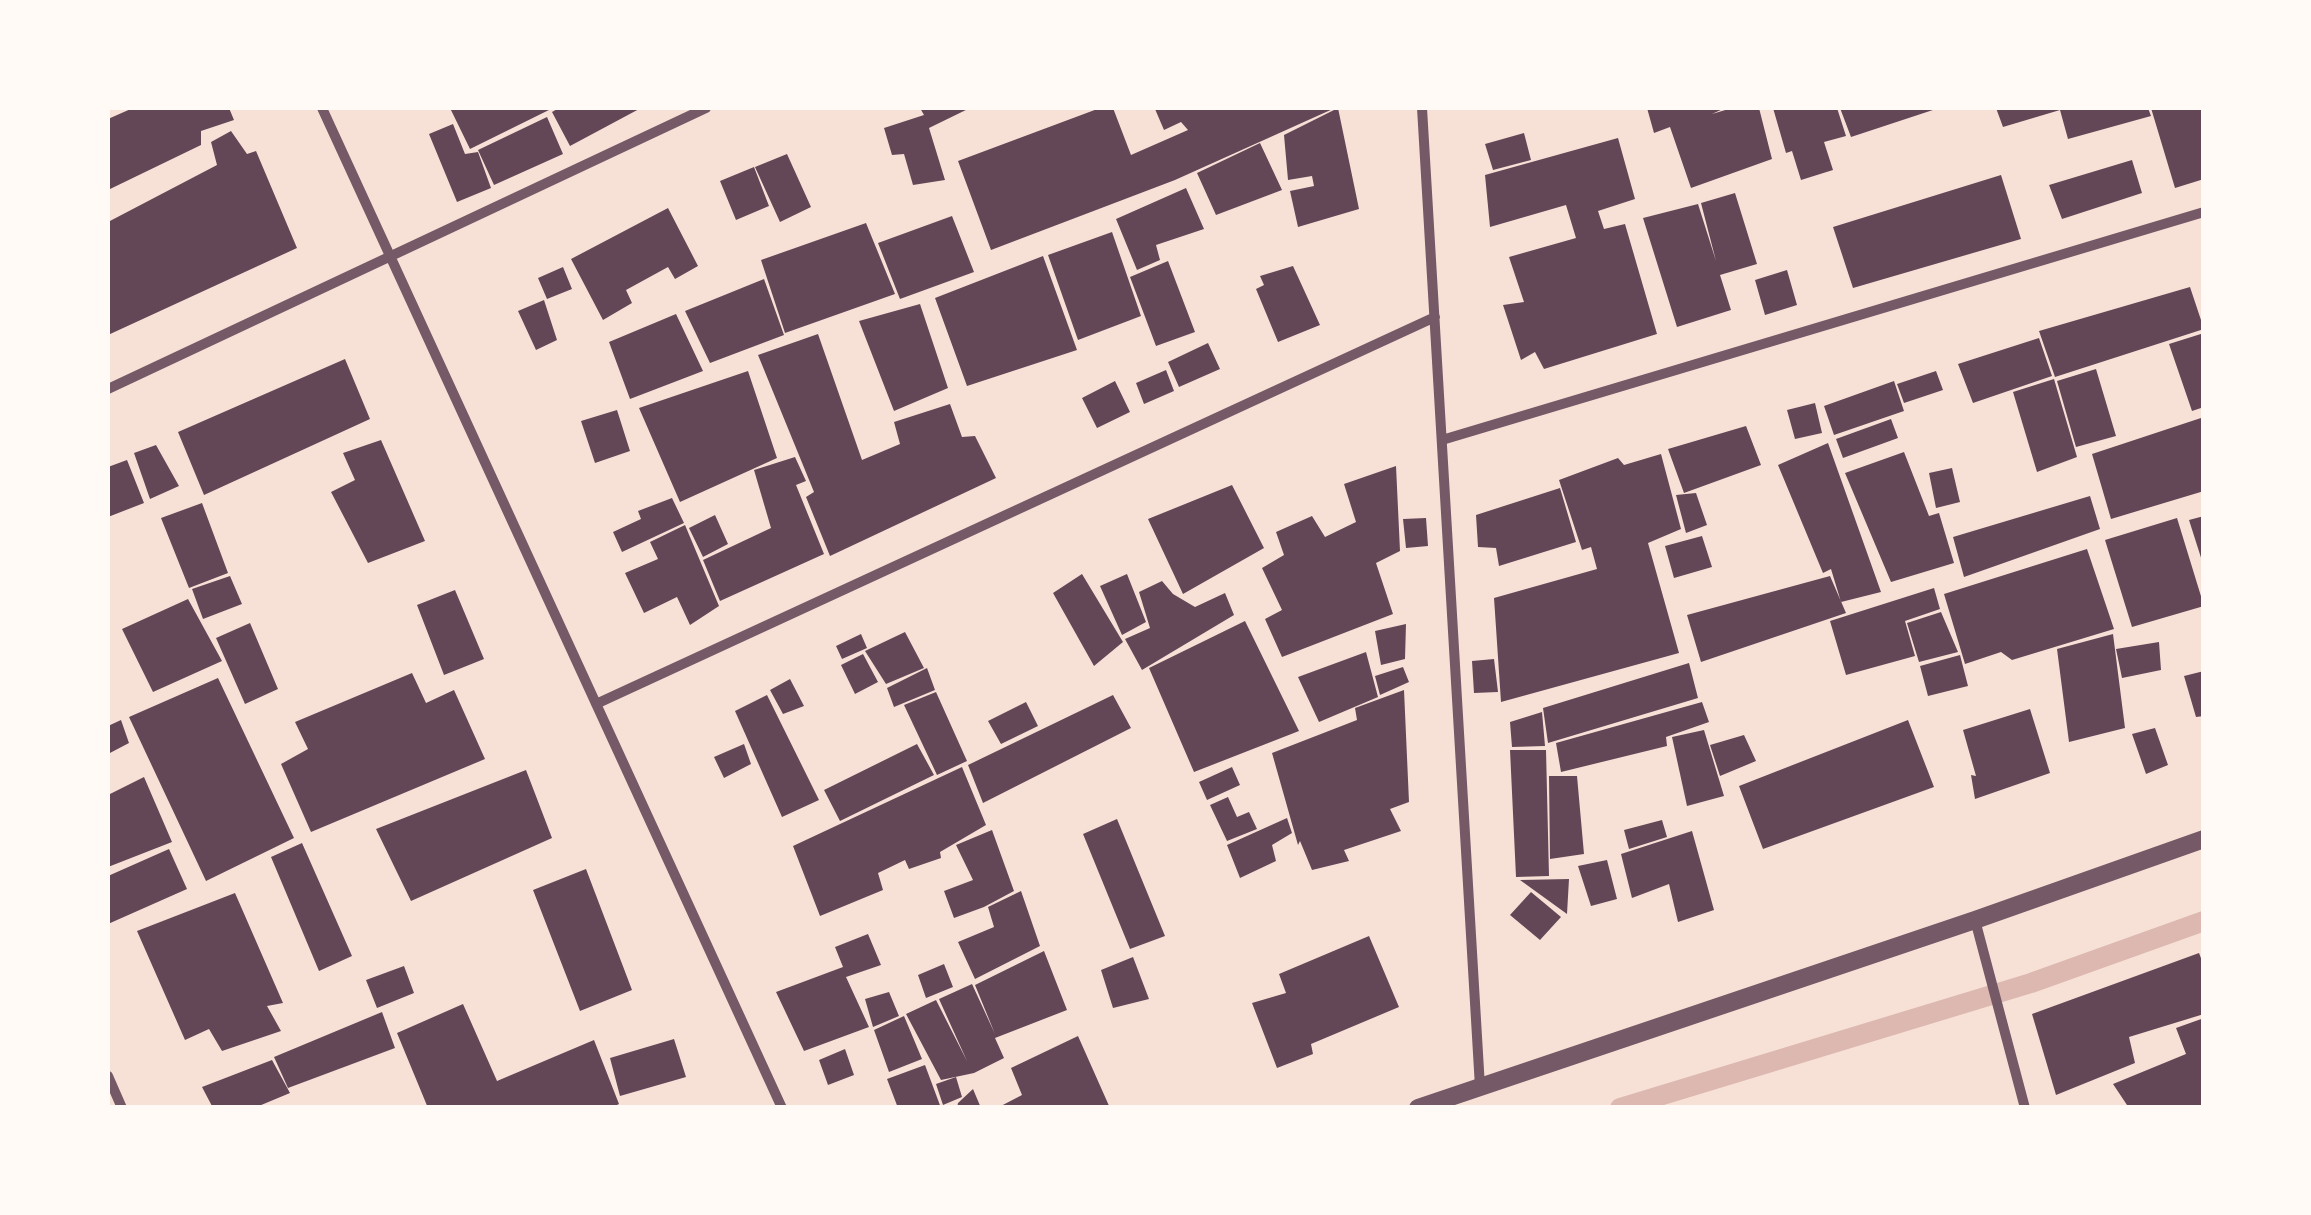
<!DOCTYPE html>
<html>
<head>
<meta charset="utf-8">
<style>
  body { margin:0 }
  #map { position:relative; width:2311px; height:1215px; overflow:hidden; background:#f7e1d7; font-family:Quicksand,sans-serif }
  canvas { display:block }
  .frame { position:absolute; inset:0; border:110px solid #fffaf5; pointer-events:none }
</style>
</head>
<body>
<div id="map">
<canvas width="2311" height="1215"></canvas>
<div class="frame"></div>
</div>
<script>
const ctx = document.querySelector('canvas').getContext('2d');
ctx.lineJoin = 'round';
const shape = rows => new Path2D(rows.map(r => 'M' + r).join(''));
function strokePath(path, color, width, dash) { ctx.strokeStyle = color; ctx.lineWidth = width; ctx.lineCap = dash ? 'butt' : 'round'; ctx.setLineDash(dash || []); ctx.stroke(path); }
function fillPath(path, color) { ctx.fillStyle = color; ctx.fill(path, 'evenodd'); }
strokePath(shape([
  [1620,1108,2031,983,2204,921]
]), '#dcb8b0', 20);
fillPath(shape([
  [133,108,229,108,234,120,201,131,201,145,108,190,108,119],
  [450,108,553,108,470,149],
  [559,108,641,108,570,146,552,112],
  [920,108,970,108,929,128,945,180,913,185,904,154,892,155,884,128,924,115],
  [1100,108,1113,108,1131,155,1188,130,1181,122,1164,130,1155,109,1158,108,1335,108,1175,180,991,250,958,161],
  [1338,108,1359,209,1298,227,1290,191,1314,186,1312,176,1288,180,1284,135],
  [1647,108,1725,108,1712,114,1732,108,1759,108,1772,159,1691,188,1670,127,1654,133],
  [1773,108,1837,108,1846,136,1824,142,1833,170,1801,180,1792,151,1786,153],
  [1840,108,1939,108,1851,137],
  [1996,108,2148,108,2151,116,2068,139,2060,110,2003,127],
  [2151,108,2204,108,2204,179,2175,188],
  [547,117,563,154,494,185,478,150],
  [453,124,465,154,478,152,491,188,457,202,429,134],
  [231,131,247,154,256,151,297,248,108,335,108,222,217,165,211,142],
  [1524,133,1531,160,1493,170,1485,144],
  [1618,138,1635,199,1598,211,1604,229,1625,224,1657,334,1544,369,1535,352,1521,360,1503,305,1524,302,1509,257,1576,238,1566,205,1490,227,1485,175],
  [1260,143,1282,190,1216,215,1197,173],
  [787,154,811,207,780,222,755,167],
  [2132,160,2142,193,2062,219,2049,185],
  [754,167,769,206,736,220,720,181],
  [2001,175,2021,239,1853,288,1833,227],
  [1186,188,1204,229,1156,245,1160,260,1137,270,1116,219],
  [1735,193,1757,264,1720,275,1731,310,1677,327,1643,218,1698,204,1716,261,1701,203],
  [668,208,698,266,675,279,668,267,626,290,632,303,603,320,571,259],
  [952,216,974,272,900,299,878,243],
  [866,223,895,294,785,333,761,260],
  [1112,232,1141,316,1078,340,1048,255],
  [1043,256,1077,350,967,386,935,298],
  [1168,261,1195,332,1156,346,1130,277],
  [1293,266,1320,325,1278,342,1256,289,1264,285,1260,276],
  [563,267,572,289,547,299,538,278],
  [1787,270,1797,305,1765,315,1755,280],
  [764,279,784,335,710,363,685,311],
  [2190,287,2204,329,2055,377,2039,331],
  [544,300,557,340,536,350,518,311],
  [920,304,948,388,894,411,859,321],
  [676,314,703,371,630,399,609,342],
  [2204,333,2204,407,2192,411,2169,344],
  [818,334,862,460,900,444,894,422,950,404,962,437,975,436,996,478,830,556,806,497,814,492,758,355],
  [2039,338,2052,376,1973,403,1958,364],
  [1208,343,1220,369,1179,387,1168,362],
  [345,359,370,419,204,495,178,432],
  [2096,369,2116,436,2076,447,2057,381],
  [1166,370,1174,391,1144,404,1136,383],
  [748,371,777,458,680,502,639,408],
  [1936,371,1943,390,1904,403,1897,384],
  [2054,379,2077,457,2037,472,2013,392],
  [1115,381,1130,412,1097,428,1082,398],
  [1894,381,1904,411,1834,435,1824,406],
  [1815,403,1822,433,1795,439,1787,410],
  [617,410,630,451,595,463,581,421],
  [2204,417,2204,491,2111,519,2092,454],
  [1891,419,1898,438,1843,458,1836,439],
  [1746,426,1761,465,1684,493,1668,449],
  [381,440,425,541,368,563,331,492,355,480,343,453],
  [1828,443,1881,592,1841,602,1831,569,1823,573,1778,465],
  [156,445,179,486,150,499,134,453],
  [1904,452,1929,516,1939,513,1954,563,1891,582,1845,473],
  [1661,454,1681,529,1648,543,1679,653,1501,702,1494,598,1597,569,1591,547,1582,550,1559,480,1618,458,1624,465],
  [795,457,806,481,796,485,824,554,720,601,703,560,771,528,754,470],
  [127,460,144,503,108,517,108,467],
  [1396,466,1400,551,1376,563,1393,614,1282,657,1265,619,1282,610,1262,568,1284,555,1276,532,1312,516,1325,537,1356,522,1344,484],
  [1952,468,1960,502,1936,508,1929,473],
  [1232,485,1264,548,1183,594,1148,519],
  [1560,488,1576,542,1499,566,1496,548,1478,547,1476,515],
  [1696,493,1707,525,1686,533,1676,495],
  [2090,496,2100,529,1964,577,1953,537],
  [672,498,684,523,622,552,613,532,641,519,638,511],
  [202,503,228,573,189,588,161,518],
  [715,515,728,544,703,557,689,528],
  [2204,516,2204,564,2203,564,2189,520],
  [1426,518,1428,546,1406,548,1403,519],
  [2177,518,2204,606,2132,627,2105,540],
  [685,525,719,606,690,625,677,597,644,613,625,573,658,559,650,542],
  [1702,536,1712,567,1674,578,1665,546],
  [2087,549,2114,629,2012,660,2001,652,1965,664,1944,594],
  [1082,574,1123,642,1094,666,1053,593],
  [1127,574,1146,622,1122,635,1100,586],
  [230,576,242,604,203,619,192,589],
  [1830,576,1846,613,1701,662,1687,615],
  [1162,581,1173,594,1195,607,1225,593,1234,615,1142,670,1125,639,1150,628,1139,592],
  [1934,588,1940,609,1905,621,1915,656,1846,675,1830,621],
  [455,590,484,659,444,675,417,605],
  [188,599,222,661,153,692,122,629],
  [1941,612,1958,652,1919,662,1907,623],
  [1245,621,1299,731,1194,772,1149,668],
  [250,623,278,689,245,704,216,638],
  [1406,624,1405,659,1381,665,1375,631],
  [905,632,924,668,886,684,865,651],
  [861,634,867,648,842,659,836,646],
  [2113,634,2125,728,2069,742,2057,649],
  [2159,642,2161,670,2122,678,2116,649],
  [1366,652,1378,697,1319,722,1298,677],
  [863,654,878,682,855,694,841,665],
  [1960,655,1968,686,1928,696,1920,666],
  [1494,659,1498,692,1474,693,1472,661],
  [1689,663,1698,698,1548,743,1543,708],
  [1403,667,1409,682,1380,695,1375,676],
  [927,668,935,690,894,707,887,688],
  [2204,671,2204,716,2196,717,2184,676],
  [412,673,426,703,454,690,485,759,311,832,281,764,308,749,295,722],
  [218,678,294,838,206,881,129,717],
  [790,679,804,706,783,714,770,690],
  [1404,690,1409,802,1390,809,1401,831,1344,850,1349,861,1312,870,1300,841,1298,845,1272,753,1357,720,1355,708],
  [936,692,967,761,937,775,904,705],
  [767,695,819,800,782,817,735,711],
  [1113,695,1131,728,983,803,968,765],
  [1026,702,1038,726,1001,744,988,721],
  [1702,702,1709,722,1666,737,1667,746,1561,772,1556,743],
  [2030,709,2050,773,1975,799,1971,775,1976,776,1963,730],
  [1542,712,1545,746,1512,747,1510,722],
  [121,720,129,743,108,754,108,726],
  [1908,720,1934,787,1763,849,1739,786],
  [2155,728,2168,765,2146,774,2132,734],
  [1704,730,1724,796,1687,806,1672,737],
  [1744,735,1756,761,1720,776,1710,745],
  [744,744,751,764,724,778,714,757],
  [917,744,934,775,840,821,824,790],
  [1510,750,1546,750,1549,876,1516,877],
  [962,767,986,825,940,852,941,858,909,869,905,860,878,873,883,890,820,916,793,846],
  [1232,767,1240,785,1207,800,1199,782],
  [526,770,552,838,411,901,376,829],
  [1549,776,1577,776,1584,854,1550,859],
  [144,777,172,842,108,867,108,795],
  [1228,797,1237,817,1249,812,1257,829,1227,841,1210,805],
  [1287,818,1292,833,1272,845,1276,861,1240,878,1227,845],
  [1117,819,1165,936,1130,949,1083,834],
  [1662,820,1667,837,1629,849,1624,830],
  [992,830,1014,891,984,907,954,918,944,891,973,880,956,845],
  [1692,831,1714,910,1678,922,1669,884,1632,898,1621,854],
  [302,843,352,956,319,971,271,857],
  [169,849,187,889,108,924,108,876],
  [1607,860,1617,899,1591,906,1578,866],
  [586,869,632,990,580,1011,533,890],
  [1569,879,1567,914,1520,880],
  [1021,891,1040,946,975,979,958,942,994,927,988,907],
  [1531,892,1561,917,1540,940,1510,915],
  [235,893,283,1003,267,1006,281,1031,222,1051,209,1029,185,1040,137,931],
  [868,934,881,965,846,977,869,1027,804,1051,776,992,843,967,835,947],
  [1369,936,1399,1007,1311,1044,1313,1054,1277,1068,1252,1003,1286,993,1279,974],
  [1044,951,1067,1010,995,1038,1004,1058,974,1073,941,1080,906,1014,936,1000,967,1061,939,999,972,984,995,1034,975,985],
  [2199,953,2204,966,2204,1014,2129,1037,2135,1063,2056,1095,2032,1014],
  [1133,957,1149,999,1113,1008,1101,970],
  [944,964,953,987,926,998,918,975],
  [404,966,414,993,377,1008,366,980],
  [889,992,899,1016,873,1027,865,999],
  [463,1004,497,1081,594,1040,619,1104,611,1108,428,1108,397,1033],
  [382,1012,395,1048,288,1088,274,1057],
  [904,1016,922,1059,889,1072,874,1030],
  [2204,1018,2204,1108,2129,1108,2113,1084,2186,1054,2176,1028],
  [1078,1036,1110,1108,997,1108,1022,1095,1011,1068],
  [674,1039,686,1077,620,1096,610,1058],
  [845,1049,854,1075,828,1085,819,1060],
  [272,1060,290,1093,254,1108,213,1108,202,1087],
  [925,1065,941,1108,898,1108,887,1079],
  [956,1077,962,1097,943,1105,936,1084],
  [973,1089,981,1108,957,1108,958,1103]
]), '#644757');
strokePath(shape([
  [322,108,782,1108],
  [1422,108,1480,1087],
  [108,389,706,108],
  [1442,440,2204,212],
  [596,704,1435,317],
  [1975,920,2025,1108],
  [108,1076,122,1108]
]), '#755966', 10);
strokePath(shape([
  [1418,1108,1975,920,2204,839]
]), '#755966', 18);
</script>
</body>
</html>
